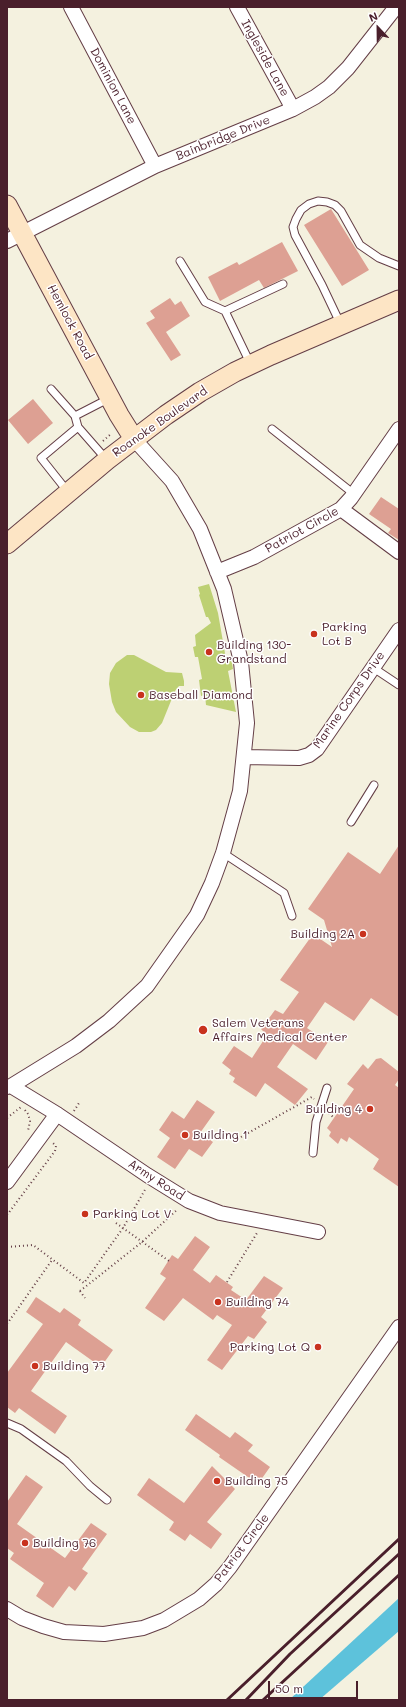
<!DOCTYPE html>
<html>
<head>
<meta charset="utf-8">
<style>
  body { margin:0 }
  #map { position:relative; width:406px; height:1707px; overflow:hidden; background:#f4f1df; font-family:Mali,sans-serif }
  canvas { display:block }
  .frame { position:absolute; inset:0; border:8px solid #4a1f2b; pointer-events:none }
  .north { position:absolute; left:358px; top:8px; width:40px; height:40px; -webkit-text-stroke:3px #fff; paint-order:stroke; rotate:338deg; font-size:11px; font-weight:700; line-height:16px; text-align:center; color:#4a1f2b }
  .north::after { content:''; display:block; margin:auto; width:14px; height:18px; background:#4a1f2b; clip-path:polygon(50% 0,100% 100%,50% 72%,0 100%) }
  .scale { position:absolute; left:268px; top:1681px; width:90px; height:18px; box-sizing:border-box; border:2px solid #4a1f2b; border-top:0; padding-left:5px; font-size:12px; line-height:14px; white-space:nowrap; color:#4a1f2b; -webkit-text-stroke:3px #fff; paint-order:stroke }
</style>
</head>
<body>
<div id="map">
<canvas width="406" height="1707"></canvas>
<div class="frame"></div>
<div class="north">N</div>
<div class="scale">50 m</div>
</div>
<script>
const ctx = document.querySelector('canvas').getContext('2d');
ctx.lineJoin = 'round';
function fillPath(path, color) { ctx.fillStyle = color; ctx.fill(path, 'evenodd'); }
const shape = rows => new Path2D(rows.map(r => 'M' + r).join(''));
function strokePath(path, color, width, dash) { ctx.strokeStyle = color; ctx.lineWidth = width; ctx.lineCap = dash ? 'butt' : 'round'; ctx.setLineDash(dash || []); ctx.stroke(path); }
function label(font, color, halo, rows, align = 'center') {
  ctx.font = font + ' Mali,sans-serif'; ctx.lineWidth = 3; ctx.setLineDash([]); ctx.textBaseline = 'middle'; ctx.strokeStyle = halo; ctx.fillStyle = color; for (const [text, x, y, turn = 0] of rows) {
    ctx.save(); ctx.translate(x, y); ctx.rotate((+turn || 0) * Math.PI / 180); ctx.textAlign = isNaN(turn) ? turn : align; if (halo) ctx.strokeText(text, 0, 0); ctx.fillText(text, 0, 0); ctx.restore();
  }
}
fillPath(shape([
  [209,584,218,613,226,659,231,658,233,669,228,671,236,712,206,705,205,695,201,696,199,680,202,679,198,657,195,657,193,647,196,646,195,635,211,623,208,617,206,617,199,595,200,594,198,587],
  [127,655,134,655,166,672,182,673,184,681,184,686,179,686,175,691,162,723,156,730,151,732,139,732,130,727,116,712,112,702,109,684,110,673,116,663]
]), '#bdd073');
fillPath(shape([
  [399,1598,399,1631,319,1700,289,1700]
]), '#5dc2db');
fillPath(shape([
  [331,209,369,270,342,286,304,225],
  [282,242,298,271,264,288,259,280,220,301,208,277,237,262,239,265],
  [170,298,175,305,181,301,190,316,166,332,181,355,171,361,146,323,155,318,150,311],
  [33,399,53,423,28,444,8,420],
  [381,497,399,509,399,540,388,533,391,529,369,514],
  [399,845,399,1017,371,998,354,1021,325,1002,307,1028,328,1042,316,1060,293,1044,277,1067,308,1089,295,1105,265,1083,256,1097,233,1082,235,1078,229,1074,231,1070,222,1063,234,1046,252,1058,267,1035,261,1029,275,1010,283,1014,299,992,280,980,313,934,332,947,324,920,308,909,348,852,380,874],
  [381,1058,399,1072,399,1079,395,1085,399,1088,399,1187,373,1169,379,1159,349,1137,347,1142,341,1138,338,1144,329,1136,331,1132,327,1128,354,1089,347,1084,363,1064,368,1069,376,1059],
  [197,1100,215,1112,200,1133,213,1142,202,1157,189,1149,175,1169,157,1157,170,1138,159,1130,172,1111,184,1119],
  [195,1236,210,1247,193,1270,210,1283,216,1275,233,1287,231,1290,246,1300,264,1276,283,1288,261,1317,267,1322,254,1339,248,1336,222,1370,207,1360,232,1325,217,1315,213,1320,183,1298,164,1321,145,1308,166,1278,160,1274,172,1255,178,1259],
  [36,1297,60,1313,64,1308,81,1320,78,1325,113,1350,101,1367,66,1342,31,1391,67,1416,55,1434,19,1408,15,1413,7,1407,7,1373,43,1324,26,1312],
  [196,1414,230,1438,235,1432,253,1445,248,1451,270,1467,258,1484,219,1457,220,1455,185,1430],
  [212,1466,235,1489,207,1522,222,1534,211,1549,190,1534,185,1541,169,1530,174,1522,137,1495,149,1478,184,1503],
  [26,1475,43,1487,17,1524,65,1558,91,1523,107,1534,82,1569,88,1573,75,1591,69,1586,53,1608,36,1596,44,1583,10,1559,14,1553,7,1548,7,1502]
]), '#dda093');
const lane = shape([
  [180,261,205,302,225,311],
  [341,325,322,285,295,235,293,227,296,219,301,210,309,204,318,201,327,202,335,205,341,211,360,245,379,258,399,266],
  [251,365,225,311,283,284],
  [51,389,75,416],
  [272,429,354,494],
  [106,459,78,427,75,416,110,398],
  [68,492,41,458,78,427],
  [372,667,399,685],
  [351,822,374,785],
  [223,853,284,893,292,916],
  [313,1153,316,1122,327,1088],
  [7,1423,21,1429,66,1461,90,1486,107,1500]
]);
const street = shape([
  [71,7,155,166],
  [237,7,293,109],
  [7,241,155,166,293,109,315,97,329,87,348,68,396,7],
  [341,509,399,552],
  [217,572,254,557,341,509,351,498,399,429],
  [244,757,299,758,309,755,317,749,399,630],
  [11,1086,57,1114,147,1175,189,1201,220,1213,318,1232],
  [7,1087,11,1086,76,1046,109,1021,147,986,197,915,212,883,223,853,240,791,247,723,241,662,224,589,200,529,172,481,134,439],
  [7,1182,57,1114],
  [7,1609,22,1618,43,1626,64,1632,104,1634,143,1628,164,1620,199,1599,216,1584,230,1567,399,1327]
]);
const secondary = shape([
  [7,205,119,415,134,439],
  [7,544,107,460,166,415,200,392,235,372,271,355,399,300]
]);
strokePath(lane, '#643e46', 9);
strokePath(street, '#643e46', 16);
strokePath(secondary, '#643e46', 21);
strokePath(shape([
  [103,441,112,433],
  [25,1110,28,1114,30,1121,28,1131],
  [74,1111,79,1103],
  [329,1113,334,1118],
  [7,1118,21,1107],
  [241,1137,312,1097,314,1099],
  [7,1215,55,1151,56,1146,52,1142],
  [116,1223,169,1261],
  [7,1247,33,1245,84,1283,123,1228,146,1188],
  [227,1282,257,1233],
  [80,1291,142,1242,178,1209],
  [80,1291,85,1298],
  [7,1324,52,1260]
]), '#643e46', 2, [1, 3]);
strokePath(lane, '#fff', 7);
strokePath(street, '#fff', 14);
strokePath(secondary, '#fde5c5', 19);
strokePath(shape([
  [227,1700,399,1539],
  [246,1700,290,1654,399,1554],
  [263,1700,399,1575]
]), '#4a1f2b', 3);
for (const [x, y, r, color] of [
  [314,634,4,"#c8321e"],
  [209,652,4,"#c8321e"],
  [141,695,4,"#c8321e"],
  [363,934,4,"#c8321e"],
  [203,1030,5,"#c8321e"],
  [370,1109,4,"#c8321e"],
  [185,1135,4,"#c8321e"],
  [85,1214,4,"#c8321e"],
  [218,1302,4,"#c8321e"],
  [318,1347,4,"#c8321e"],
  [35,1366,4,"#c8321e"],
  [217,1481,4,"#c8321e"],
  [25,1543,4,"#c8321e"]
]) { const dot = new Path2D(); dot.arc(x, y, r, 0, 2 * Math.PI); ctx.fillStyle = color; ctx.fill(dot); strokePath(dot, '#fff', 1.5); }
label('12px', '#4a1f2b', '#fff', [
  ["Ingleside Lane",265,58,61],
  ["Dominion Lane",113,86,62],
  ["Bainbridge Drive",223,138,-22],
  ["Hemlock Road",70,322,62],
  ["Roanoke Boulevard",160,422,-35],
  ["Patriot Circle",302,530,-29],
  ["Marine Corps Drive",349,700,-55],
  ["Army Road",156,1180,33],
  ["Patriot Circle",242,1548,-53]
]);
label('12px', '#4a1f2b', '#fff', [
  ["Parking",322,627],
  ["Lot B",322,641],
  ["Building 130-",217,645],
  ["Grandstand",217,659],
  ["Baseball Diamond",149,695],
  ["Building 2A",355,934,"right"],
  ["Salem Veterans",212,1023],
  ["Affairs Medical Center",212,1037],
  ["Building 4",362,1109,"right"],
  ["Building 1",193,1135],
  ["Parking Lot V",93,1214],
  ["Building 74",226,1302],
  ["Parking Lot Q",310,1347,"right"],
  ["Building 77",43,1366],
  ["Building 75",225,1481],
  ["Building 76",33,1543]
], 'left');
</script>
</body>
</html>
